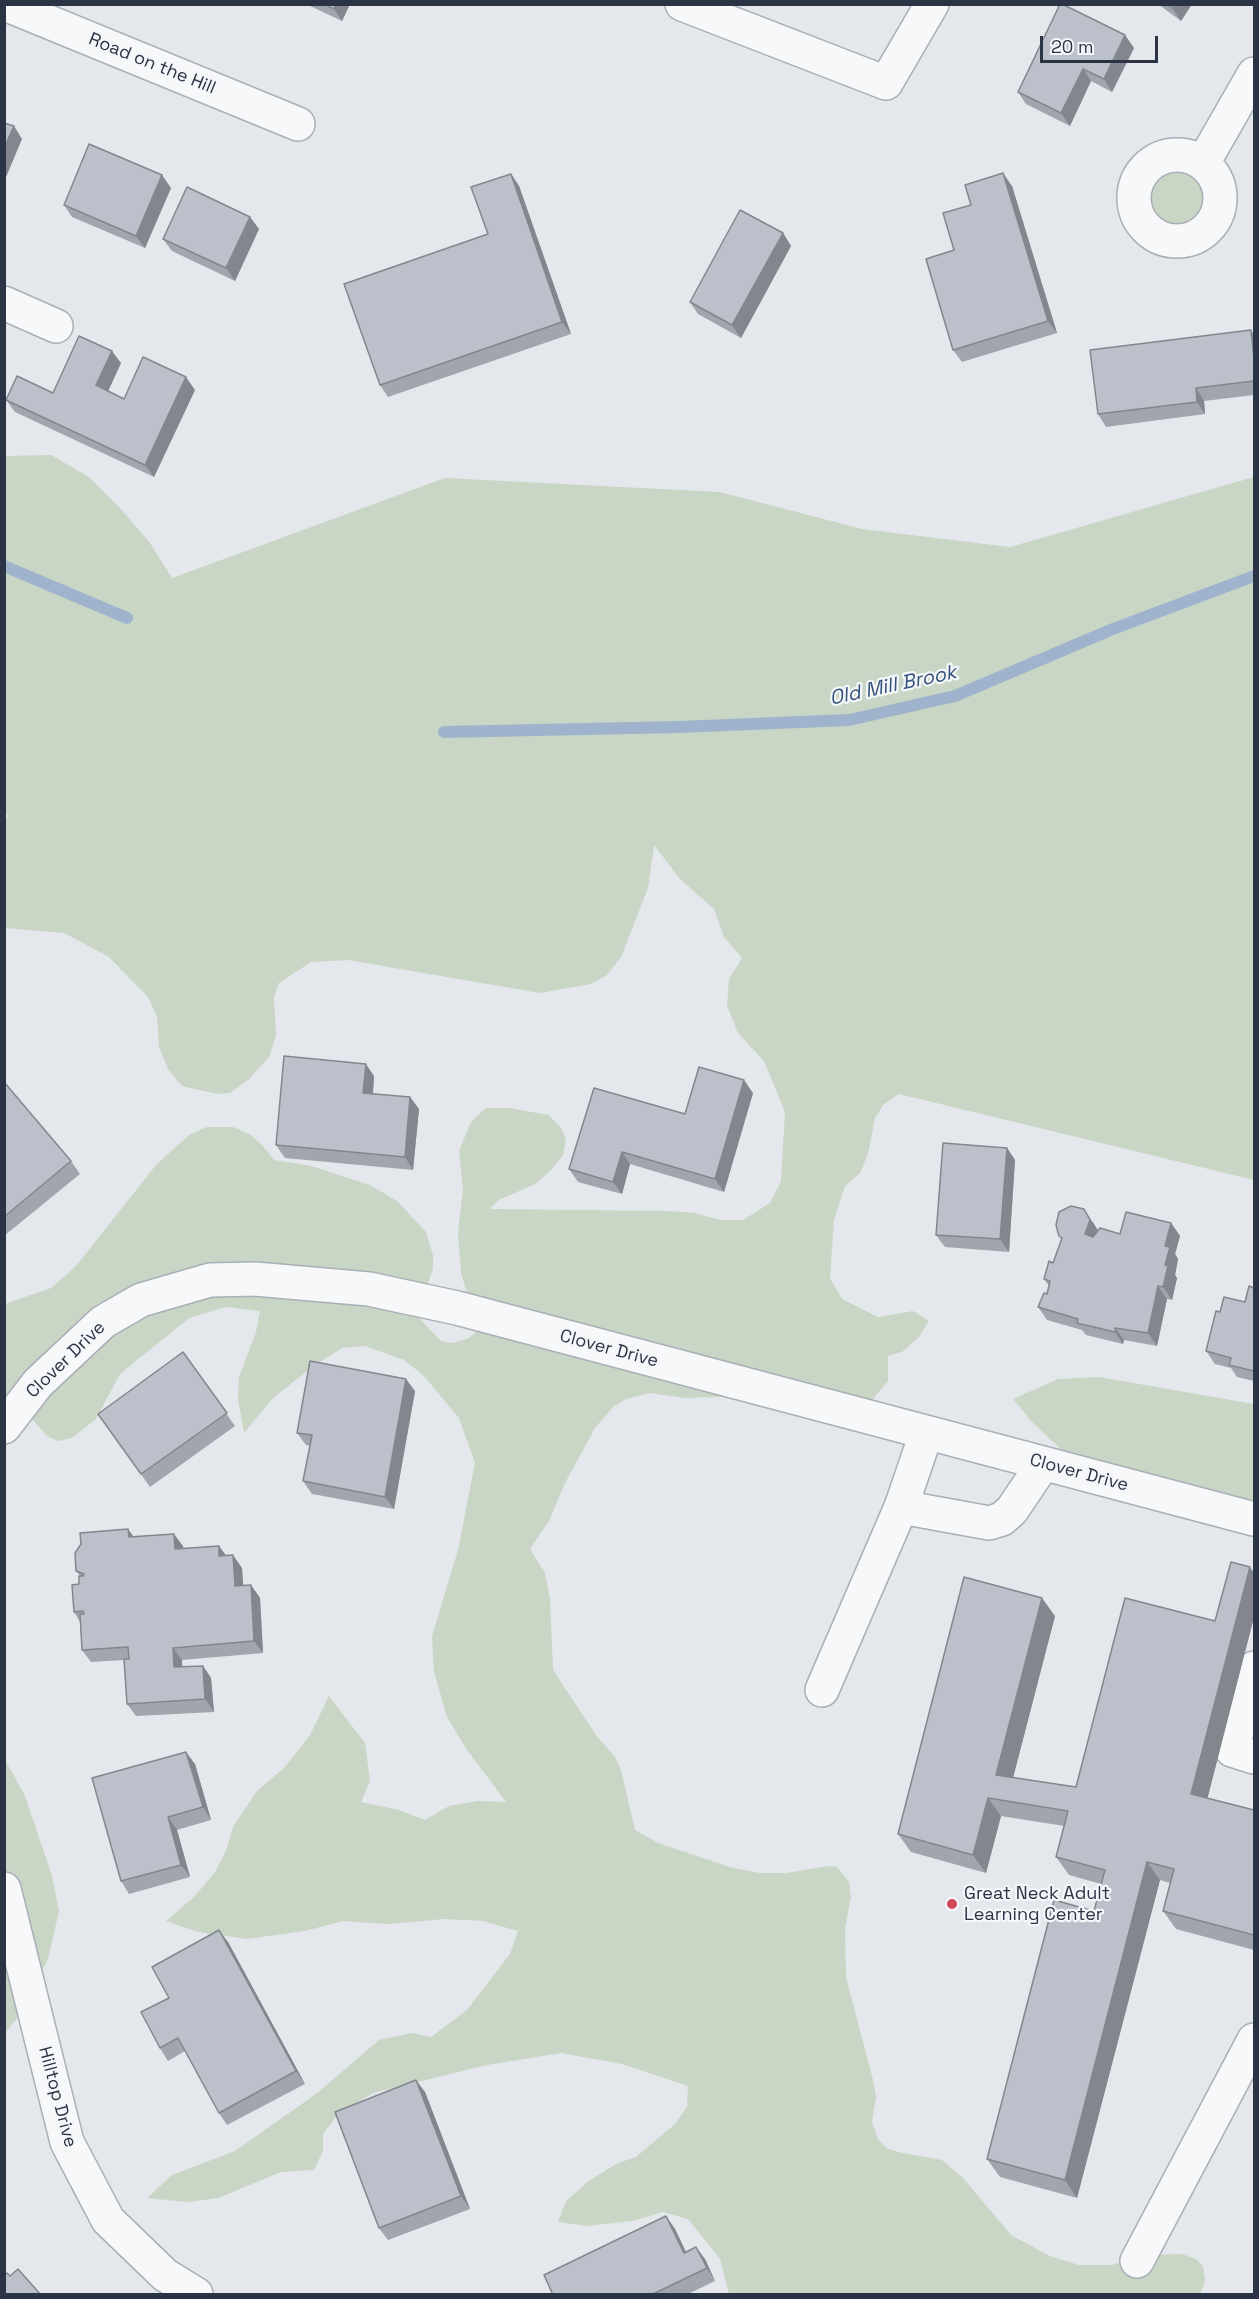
<!DOCTYPE html>
<html>
<head>
<meta charset="utf-8">
<style>
  body { margin:0 }
  #map { position:relative; width:1259px; height:2299px; overflow:hidden; background:#e4e7ec; font-family:"Space Grotesk",sans-serif }
  canvas { display:block }
  .frame { position:absolute; inset:0; border:6px solid #2b3445; pointer-events:none }
  .scale { position:absolute; left:1040px; top:36px; width:118px; height:27px; box-sizing:border-box; border:3px solid #2b3445; border-top:0; padding-left:8px; font-size:18px; line-height:21px; white-space:nowrap; color:#2b3445; -webkit-text-stroke:4px #f4f6f9; paint-order:stroke }
</style>
</head>
<body>
<div id="map">
<canvas width="1259" height="2299"></canvas>
<div class="frame"></div>
<div class="scale">20 m</div>
</div>
<script>
const ctx = document.querySelector('canvas').getContext('2d');
ctx.lineJoin = 'round';
function fillPath(path, color) { ctx.fillStyle = color; ctx.fill(path, 'evenodd'); }
const shape = rows => new Path2D(rows.map(r => 'M' + r).join(''));
function strokePath(path, color, width, dash) { ctx.strokeStyle = color; ctx.lineWidth = width; ctx.lineCap = dash ? 'butt' : 'round'; ctx.setLineDash(dash || []); ctx.stroke(path); }
function label(font, color, halo, rows, align = 'center') {
  ctx.font = font + ' "Space Grotesk",sans-serif'; ctx.lineWidth = 4.5; ctx.setLineDash([]); ctx.textBaseline = 'middle'; ctx.strokeStyle = halo; ctx.fillStyle = color; for (const [text, x, y, turn = 0] of rows) {
    ctx.save(); ctx.translate(x, y); ctx.rotate((+turn || 0) * Math.PI / 180); ctx.textAlign = isNaN(turn) ? turn : align; if (halo) ctx.strokeText(text, 0, 0); ctx.fillText(text, 0, 0); ctx.restore();
  }
}
fillPath(shape([
  '1142 198a35 35 0 1 1 70 0a35 35 0 1 1-70 0Z',
  [51,455,89,477,121,509,150,543,172,578,445,478,720,492,862,529,1010,547,1254,477,1254,1180,899,1094,884,1104,875,1118,868,1154,860,1173,845,1186,834,1220,830,1278,842,1299,878,1317,913,1311,929,1321,918,1338,902,1352,888,1356,888,1381,877,1394,851,1424,835,1426,786,1413,750,1396,685,1398,650,1393,626,1399,613,1407,595,1428,565,1483,549,1521,530,1549,545,1573,550,1599,553,1670,596,1735,615,1757,621,1770,635,1830,658,1843,733,1868,760,1873,787,1873,828,1866,837,1867,849,1882,851,1897,845,1928,846,1977,873,2080,876,2097,872,2122,878,2139,888,2149,902,2153,942,2160,963,2178,1011,2235,1050,2256,1079,2265,1111,2265,1149,2255,1182,2254,1196,2259,1203,2266,1205,2281,1200,2294,729,2294,720,2259,688,2219,663,2212,633,2221,587,2226,558,2222,566,2201,590,2180,618,2163,636,2157,675,2124,687,2107,688,2086,622,2064,561,2053,487,2065,373,2093,339,2113,323,2134,323,2151,314,2170,281,2172,218,2198,188,2202,147,2198,172,2175,235,2151,316,2094,379,2040,412,2033,431,2037,467,2010,510,1954,518,1931,483,1921,445,1919,387,1924,343,1921,305,1931,247,1939,198,1932,166,1921,195,1896,215,1872,226,1851,233,1827,257,1791,285,1767,310,1735,329,1696,365,1743,370,1781,361,1802,399,1810,425,1820,449,1806,478,1801,506,1802,465,1747,447,1717,434,1672,432,1636,458,1550,475,1463,459,1418,423,1375,404,1360,365,1346,342,1348,315,1365,274,1397,244,1433,238,1399,239,1377,256,1332,260,1311,226,1307,189,1318,120,1374,96,1419,72,1438,58,1441,47,1436,31,1418,5,1406,5,1304,51,1288,76,1266,156,1165,189,1135,207,1127,233,1127,251,1135,263,1146,274,1160,311,1166,370,1185,397,1201,426,1232,433,1255,433,1269,424,1294,419,1318,441,1341,453,1343,469,1338,478,1330,461,1273,458,1232,463,1190,459,1151,471,1122,486,1108,510,1108,548,1115,560,1126,566,1139,563,1155,550,1171,535,1184,499,1200,490,1209,668,1211,695,1213,720,1220,743,1220,770,1203,781,1181,785,1112,764,1061,738,1033,727,1006,729,979,742,958,724,937,714,909,680,879,654,845,648,888,621,957,607,975,591,984,540,993,348,960,311,962,279,983,274,997,276,1036,269,1057,249,1079,230,1093,217,1094,182,1086,168,1069,159,1047,157,1017,148,997,109,957,64,933,5,928,4,822,8,816,4,812,5,456],
  [1099,1377,1254,1404,1254,1507,1067,1455,1032,1422,1013,1399,1058,1379],
  [4,1758,25,1796,52,1876,59,1911,48,1959,18,2017,5,2033]
]), '#c9d6c5');
strokePath(shape([
  [4,566,127,618],
  [444,732,679,727,849,720,955,696,1113,629,1254,576]
]), '#9fb4cc', 12);
const minor = shape([
  [5,4,298,124],
  [682,4,886,83,932,4],
  '1134 198a43 43 0 1 1 86 0a43 43 0 1 1-86 0Z',
  [1203,163,1254,74],
  [4,303,56,326],
  [4,1427,38,1383,103,1322,141,1300,210,1280,255,1279,369,1289,457,1308,1254,1519],
  [901,1507,989,1523,1002,1519,1012,1510,1043,1464],
  [1254,1668,1232,1750,1254,1757],
  [822,1690,901,1507,926,1434],
  [4,1889,67,2142,108,2220,165,2275,196,2294],
  [1137,2261,1254,2040]
]);
strokePath(minor, '#a9aeb7', 36);
strokePath(minor, '#f7f8fa', 33);
fillPath(shape([
  [306,4,350,4,342,21],
  [1158,4,1192,4,1181,21],
  [1134,48,1112,92,1091,81,1070,126,1026,104,1018,92],
  [511,174,519,186,571,334,388,397,380,385,488,234],
  [1012,186,1057,333,962,362,953,350,954,250,971,205],
  [171,188,145,248,72,217,64,205],
  [250,217,259,229,235,281,172,251,163,239],
  [783,233,791,246,741,338,698,314,690,302],
  [1254,335,1254,395,1204,401,1205,414,1106,427,1098,414],
  [121,363,108,391,124,399,195,390,154,477,15,412,6,400,53,393],
  [374,1076,373,1094,410,1097,419,1109,413,1170,285,1158,276,1145],
  [4,1082,71,1161,80,1174,4,1236],
  [753,1093,724,1192,630,1164,622,1194,578,1182,569,1169,685,1114],
  [1007,1148,1015,1160,1009,1252,945,1247,936,1235],
  [1093,1222,1098,1231,1120,1234,1171,1223,1180,1236,1175,1254,1178,1259,1175,1275,1177,1278,1172,1300,1167,1299,1157,1346,1124,1340,1123,1344,1086,1335,1082,1330,1047,1320,1038,1307,1047,1294,1049,1286,1044,1279,1053,1263,1062,1240,1059,1236],
  [1254,1288,1254,1381,1237,1377,1231,1368,1215,1364,1206,1351,1220,1312,1245,1302],
  [183,1352,235,1426,150,1487,98,1414],
  [415,1391,394,1509,312,1494,303,1481,310,1446,306,1445,297,1433],
  [128,1529,133,1536,183,1546,183,1549,226,1556,242,1568,243,1586,251,1585,260,1598,263,1653,182,1660,182,1667,203,1666,211,1678,214,1712,136,1716,127,1704,124,1660,91,1662,82,1650,80,1622,74,1612,79,1584,80,1576,76,1571],
  [1055,1616,1013,1778,1076,1787,1215,1621,1254,1617,1207,1798,1254,1810,1254,1950,1176,1929,1163,1911,1170,1883,1160,1880,1077,2198,1000,2177,987,2159,1094,1911,1101,1884,1069,1875,1056,1857,1064,1826,1001,1816,986,1873,911,1852,898,1834],
  [195,1764,211,1820,177,1830,190,1877,129,1894,121,1881],
  [228,1942,305,2084,227,2125,219,2113,185,2051,168,2061,160,2048,169,1998],
  [425,2092,470,2209,388,2240,379,2228],
  [666,2216,675,2229,686,2252,705,2259,715,2281,686,2295,553,2295]
]), '#a1a5ae');
fillPath(shape([
  [336,4,350,4,342,21,334,9],
  [1175,4,1192,4,1181,21,1172,8],
  [1125,35,1134,48,1112,92,1104,79],
  [1083,69,1091,81,1070,126,1061,113],
  [14,126,22,139,4,182,4,148],
  [1003,173,1012,186,1057,333,1048,321],
  [511,174,519,186,571,334,562,322],
  [162,175,171,188,145,248,136,236],
  [250,217,259,229,235,281,226,268],
  [783,233,791,246,741,338,732,325],
  [1251,330,1254,335,1254,358],
  [112,351,121,363,105,398,96,385],
  [186,377,195,390,154,477,145,465],
  [1196,388,1204,401,1205,414,1197,402],
  [366,1064,374,1076,372,1105,363,1093],
  [744,1080,753,1093,724,1192,715,1179],
  [410,1097,419,1109,413,1170,405,1157],
  [1007,1148,1015,1160,1009,1252,1000,1239],
  [622,1152,630,1164,622,1194,613,1182],
  [1084,1209,1099,1232,1094,1247,1085,1234],
  [1171,1223,1180,1236,1175,1254,1178,1259,1175,1275,1177,1278,1172,1300,1163,1287,1165,1265,1165,1246],
  [1158,1286,1167,1299,1157,1346,1148,1333],
  [1115,1328,1124,1340,1123,1344,1115,1332],
  [406,1379,415,1391,394,1509,385,1497],
  [128,1529,137,1542,129,1537],
  [174,1534,183,1546,184,1562,175,1549],
  [219,1546,228,1558,219,1556],
  [233,1555,242,1568,244,1599,235,1586],
  [1250,1567,1254,1573,1254,1617,1204,1812,1191,1794],
  [251,1585,260,1598,263,1653,254,1641],
  [1042,1598,1055,1616,1009,1793,996,1775],
  [173,1648,182,1660,183,1680,174,1667],
  [203,1666,211,1678,214,1712,205,1699],
  [186,1752,195,1764,211,1820,203,1807],
  [988,1798,1001,1816,986,1873,973,1855],
  [168,1817,177,1830,190,1877,181,1865],
  [1147,1862,1160,1880,1077,2198,1065,2180],
  [219,1930,228,1942,305,2084,296,2071],
  [416,2080,425,2092,470,2209,461,2196],
  [666,2216,675,2229,692,2265,684,2253],
  [696,2247,705,2259,715,2281,707,2268]
]), '#83868d');
const building = shape([
  [324,4,336,4,334,9,324,4],
  [1060,4,1062,4,1125,35,1104,79,1083,69,1061,113,1018,92,1060,4],
  [1166,4,1175,4,1172,8,1166,4],
  [4,123,14,126,4,148,4,123],
  [89,144,162,175,136,236,64,205,89,144],
  [1003,173,1048,321,953,350,926,259,954,250,943,213,971,205,965,185,1003,173],
  [511,174,562,322,380,385,344,284,488,234,471,187,511,174],
  [187,187,250,217,226,268,163,239,187,187],
  [740,210,783,233,732,325,690,302,740,210],
  [1251,330,1254,358,1254,381,1196,388,1197,402,1098,414,1090,350,1251,330],
  [79,336,112,351,96,385,124,399,143,357,186,377,145,465,6,400,17,376,53,393,79,336],
  [284,1056,366,1064,363,1093,410,1097,405,1157,276,1145,284,1056],
  [699,1067,744,1080,715,1179,622,1152,613,1182,569,1169,594,1088,685,1114,699,1067],
  [4,1082,71,1161,4,1217,4,1082],
  [943,1143,1007,1148,1000,1239,936,1235,943,1143],
  [1071,1206,1084,1209,1090,1220,1085,1234,1093,1237,1100,1228,1120,1234,1126,1212,1171,1223,1165,1246,1170,1247,1165,1265,1168,1266,1163,1287,1158,1286,1148,1333,1115,1328,1115,1332,1077,1323,1078,1319,1038,1307,1044,1293,1047,1294,1050,1281,1044,1279,1049,1261,1053,1263,1062,1238,1059,1236,1056,1225,1059,1212,1071,1206],
  [1249,1286,1254,1288,1254,1371,1229,1365,1231,1358,1206,1351,1216,1311,1220,1312,1224,1297,1245,1302,1249,1286],
  [183,1352,227,1413,141,1474,98,1414,183,1352],
  [310,1361,406,1379,385,1497,303,1481,312,1435,297,1433,310,1361],
  [128,1529,129,1537,174,1534,175,1549,219,1546,219,1556,233,1555,235,1586,251,1585,254,1641,173,1648,174,1667,203,1666,205,1699,127,1704,124,1659,129,1659,128,1647,82,1650,80,1614,84,1614,83,1611,74,1612,72,1585,79,1584,79,1576,83,1576,84,1574,76,1571,75,1553,81,1544,80,1533,128,1529],
  [1231,1562,1250,1567,1191,1794,1254,1810,1254,1935,1163,1911,1174,1869,1147,1862,1065,2180,987,2159,1054,1900,1094,1911,1105,1870,1056,1857,1068,1811,988,1798,973,1855,898,1834,964,1577,1042,1598,996,1775,1076,1787,1125,1598,1215,1621,1231,1562],
  [186,1752,203,1807,168,1817,181,1865,121,1881,92,1778,186,1752],
  [219,1930,296,2071,219,2113,178,2038,160,2048,141,2012,169,1998,152,1967,219,1930],
  [416,2080,461,2196,379,2228,335,2112,416,2080],
  [666,2216,684,2253,696,2247,707,2268,651,2295,553,2295,544,2275,666,2216],
  [18,2269,41,2295,4,2295,4,2275,7,2273,10,2276,18,2269]
]);
fillPath(building, '#bbc0ca');
strokePath(building, '#83868d', 1.5);
for (const [x, y, r, color] of [
  [952,1904,6,"#d1495b"]
]) { const dot = new Path2D(); dot.arc(x, y, r, 0, 2 * Math.PI); ctx.fillStyle = color; ctx.fill(dot); strokePath(dot, '#f4f6f9', 2); }
label('18px', '#2b3445', '#f4f6f9', [
  ["Road on the Hill",152,64,22],
  ["Clover Drive",609,1349,15],
  ["Clover Drive",66,1360,-44],
  ["Clover Drive",1079,1473,15],
  ["Hilltop Drive",57,2097,75]
]);
label('18px', '#2b3445', '#f4f6f9', [
  ["Great Neck Adult",964,1894],
  ["Learning Center",964,1915]
], 'left');
label('italic 20px', '#34527a', '#f4f6f9', [
  ["Old Mill Brook",893,686,-12]
]);
</script>
</body>
</html>
